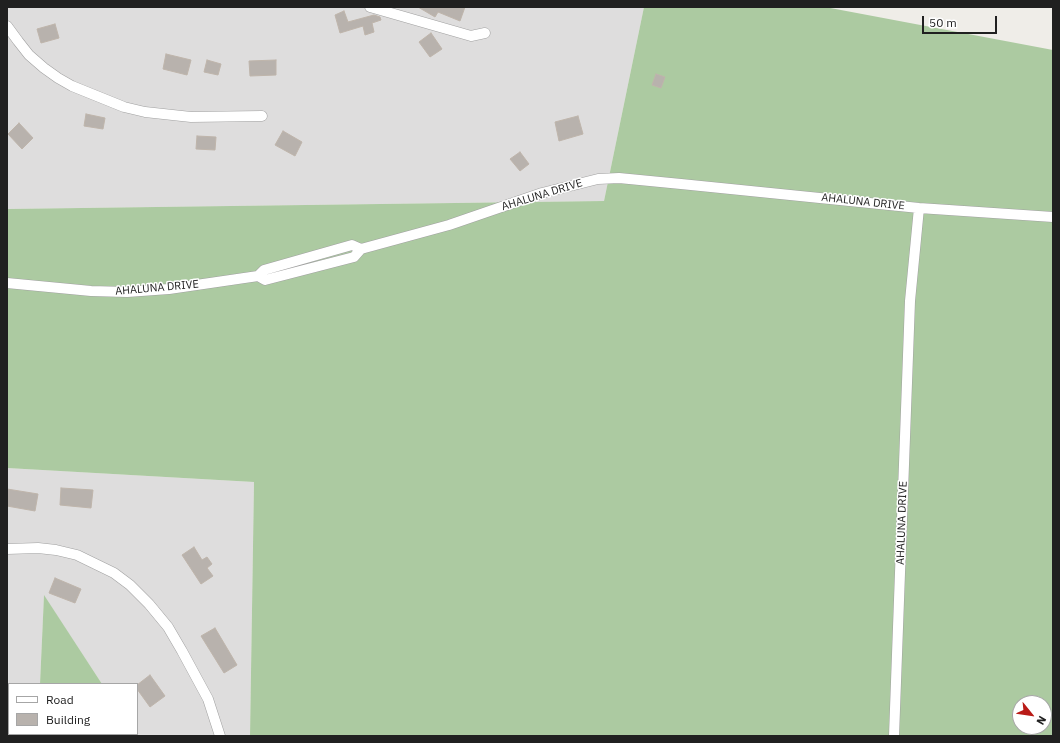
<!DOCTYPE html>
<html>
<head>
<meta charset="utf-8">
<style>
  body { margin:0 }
  #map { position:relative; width:1060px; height:743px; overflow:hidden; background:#efede8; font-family:"IBM Plex Sans",sans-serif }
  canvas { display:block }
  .frame { position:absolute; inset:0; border:8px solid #202020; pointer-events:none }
  .legend { position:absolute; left:8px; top:683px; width:130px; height:52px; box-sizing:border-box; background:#fff; border:1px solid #a6a6a6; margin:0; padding:5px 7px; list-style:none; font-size:12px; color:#202020 }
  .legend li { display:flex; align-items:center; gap:8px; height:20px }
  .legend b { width:20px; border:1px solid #a6a6a6 }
  .north { position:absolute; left:1012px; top:695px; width:40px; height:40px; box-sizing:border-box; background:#fff; border:1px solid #a6a6a6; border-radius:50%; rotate:120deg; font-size:11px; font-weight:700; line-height:16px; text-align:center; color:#202020 }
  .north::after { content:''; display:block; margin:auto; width:14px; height:18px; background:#b91b17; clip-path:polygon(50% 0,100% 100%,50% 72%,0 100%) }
  .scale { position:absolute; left:922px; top:16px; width:75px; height:18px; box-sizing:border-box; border:2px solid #202020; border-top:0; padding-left:5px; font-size:12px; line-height:14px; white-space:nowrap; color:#202020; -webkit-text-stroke:3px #fff; paint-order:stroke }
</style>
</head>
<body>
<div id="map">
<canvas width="1060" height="743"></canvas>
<div class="frame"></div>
<ul class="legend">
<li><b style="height:5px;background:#fff"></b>Road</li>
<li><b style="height:11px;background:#b8b2ad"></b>Building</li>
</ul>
<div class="north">N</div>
<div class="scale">50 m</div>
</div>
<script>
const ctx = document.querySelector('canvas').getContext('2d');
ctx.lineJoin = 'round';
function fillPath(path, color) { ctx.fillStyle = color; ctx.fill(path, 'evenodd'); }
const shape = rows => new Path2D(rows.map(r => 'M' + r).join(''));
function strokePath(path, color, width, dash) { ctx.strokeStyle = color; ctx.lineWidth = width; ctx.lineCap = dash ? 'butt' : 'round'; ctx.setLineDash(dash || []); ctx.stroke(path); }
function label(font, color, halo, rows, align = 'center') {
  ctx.font = font + ' "IBM Plex Sans",sans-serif'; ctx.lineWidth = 3; ctx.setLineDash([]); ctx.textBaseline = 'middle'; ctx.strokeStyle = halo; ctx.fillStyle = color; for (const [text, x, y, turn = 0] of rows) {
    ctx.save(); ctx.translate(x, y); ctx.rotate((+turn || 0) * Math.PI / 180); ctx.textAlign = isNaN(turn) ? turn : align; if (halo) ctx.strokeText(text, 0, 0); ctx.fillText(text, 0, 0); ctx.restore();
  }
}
fillPath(shape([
  [7,7,644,7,604,201,7,209],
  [7,468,254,482,250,736,133,736,133,734,137,734,137,684,102,684,44,596,40,684,9,684,9,734,37,734,37,736,7,736]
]), '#dedddd');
fillPath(shape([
  [644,7,825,7,1053,50,1053,736,250,736,254,482,7,468,7,209,604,201],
  [1020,703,1044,703,1044,727,1020,727],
  [44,595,102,684,40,684],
  [37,734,133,734,133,736,37,736]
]), '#accaa1');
const building = shape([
  [418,7,465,7,460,21,438,12,435,17,418,7],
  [344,11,348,22,374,15,380,17,381,20,372,23,374,32,365,35,363,26,340,33,335,15,344,11],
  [55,24,59,38,41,43,37,29,55,24],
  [431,33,442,49,430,57,419,42,431,33],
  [166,54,191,60,187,75,163,69,166,54],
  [207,60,221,64,218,75,204,72,207,60],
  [276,60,276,75,250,76,249,61,276,60],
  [656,74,665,77,661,88,652,85,656,74],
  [86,114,105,118,103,129,84,126,86,114],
  [578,116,583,134,559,141,555,122,578,116],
  [19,123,33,138,22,149,8,134,19,123],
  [283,131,302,142,295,156,275,145,283,131],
  [197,136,216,137,215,150,196,149,197,136],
  [520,152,529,164,520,171,510,159,520,152],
  [61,488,93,490,91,508,60,505,61,488],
  [7,489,38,494,35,511,7,506,7,489],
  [194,547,202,560,207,557,212,564,207,568,213,576,201,584,182,555,194,547],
  [55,578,81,589,75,603,49,593,55,578],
  [215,628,237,665,224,673,201,636,215,628],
  [150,675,165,696,150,707,137,689,137,685,150,675]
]);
fillPath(building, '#b8b2ad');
strokePath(building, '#bfb5ab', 1);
const street = shape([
  [370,7,471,36,485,33],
  [7,26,18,41,29,55,44,68,58,78,72,86,124,107,145,112,191,117,262,116],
  [258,276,265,280,354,257,361,249,449,225,542,193,598,179,619,178,681,184,919,208,1053,217],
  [7,283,91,291,127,292,169,289,258,276,264,270,352,245,361,249],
  [7,549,38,548,56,550,77,555,114,573,130,585,149,604,168,627,182,651,208,699,220,736],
  [894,736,910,301,919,208]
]);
strokePath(street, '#a1a1a1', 11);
strokePath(street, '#fff', 10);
label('11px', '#202020', '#fff', [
  ["AHALUNA DRIVE",542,195,-17],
  ["AHALUNA DRIVE",863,202,6],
  ["AHALUNA DRIVE",157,288,-5],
  ["AHALUNA DRIVE",902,523,-88]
]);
</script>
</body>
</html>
